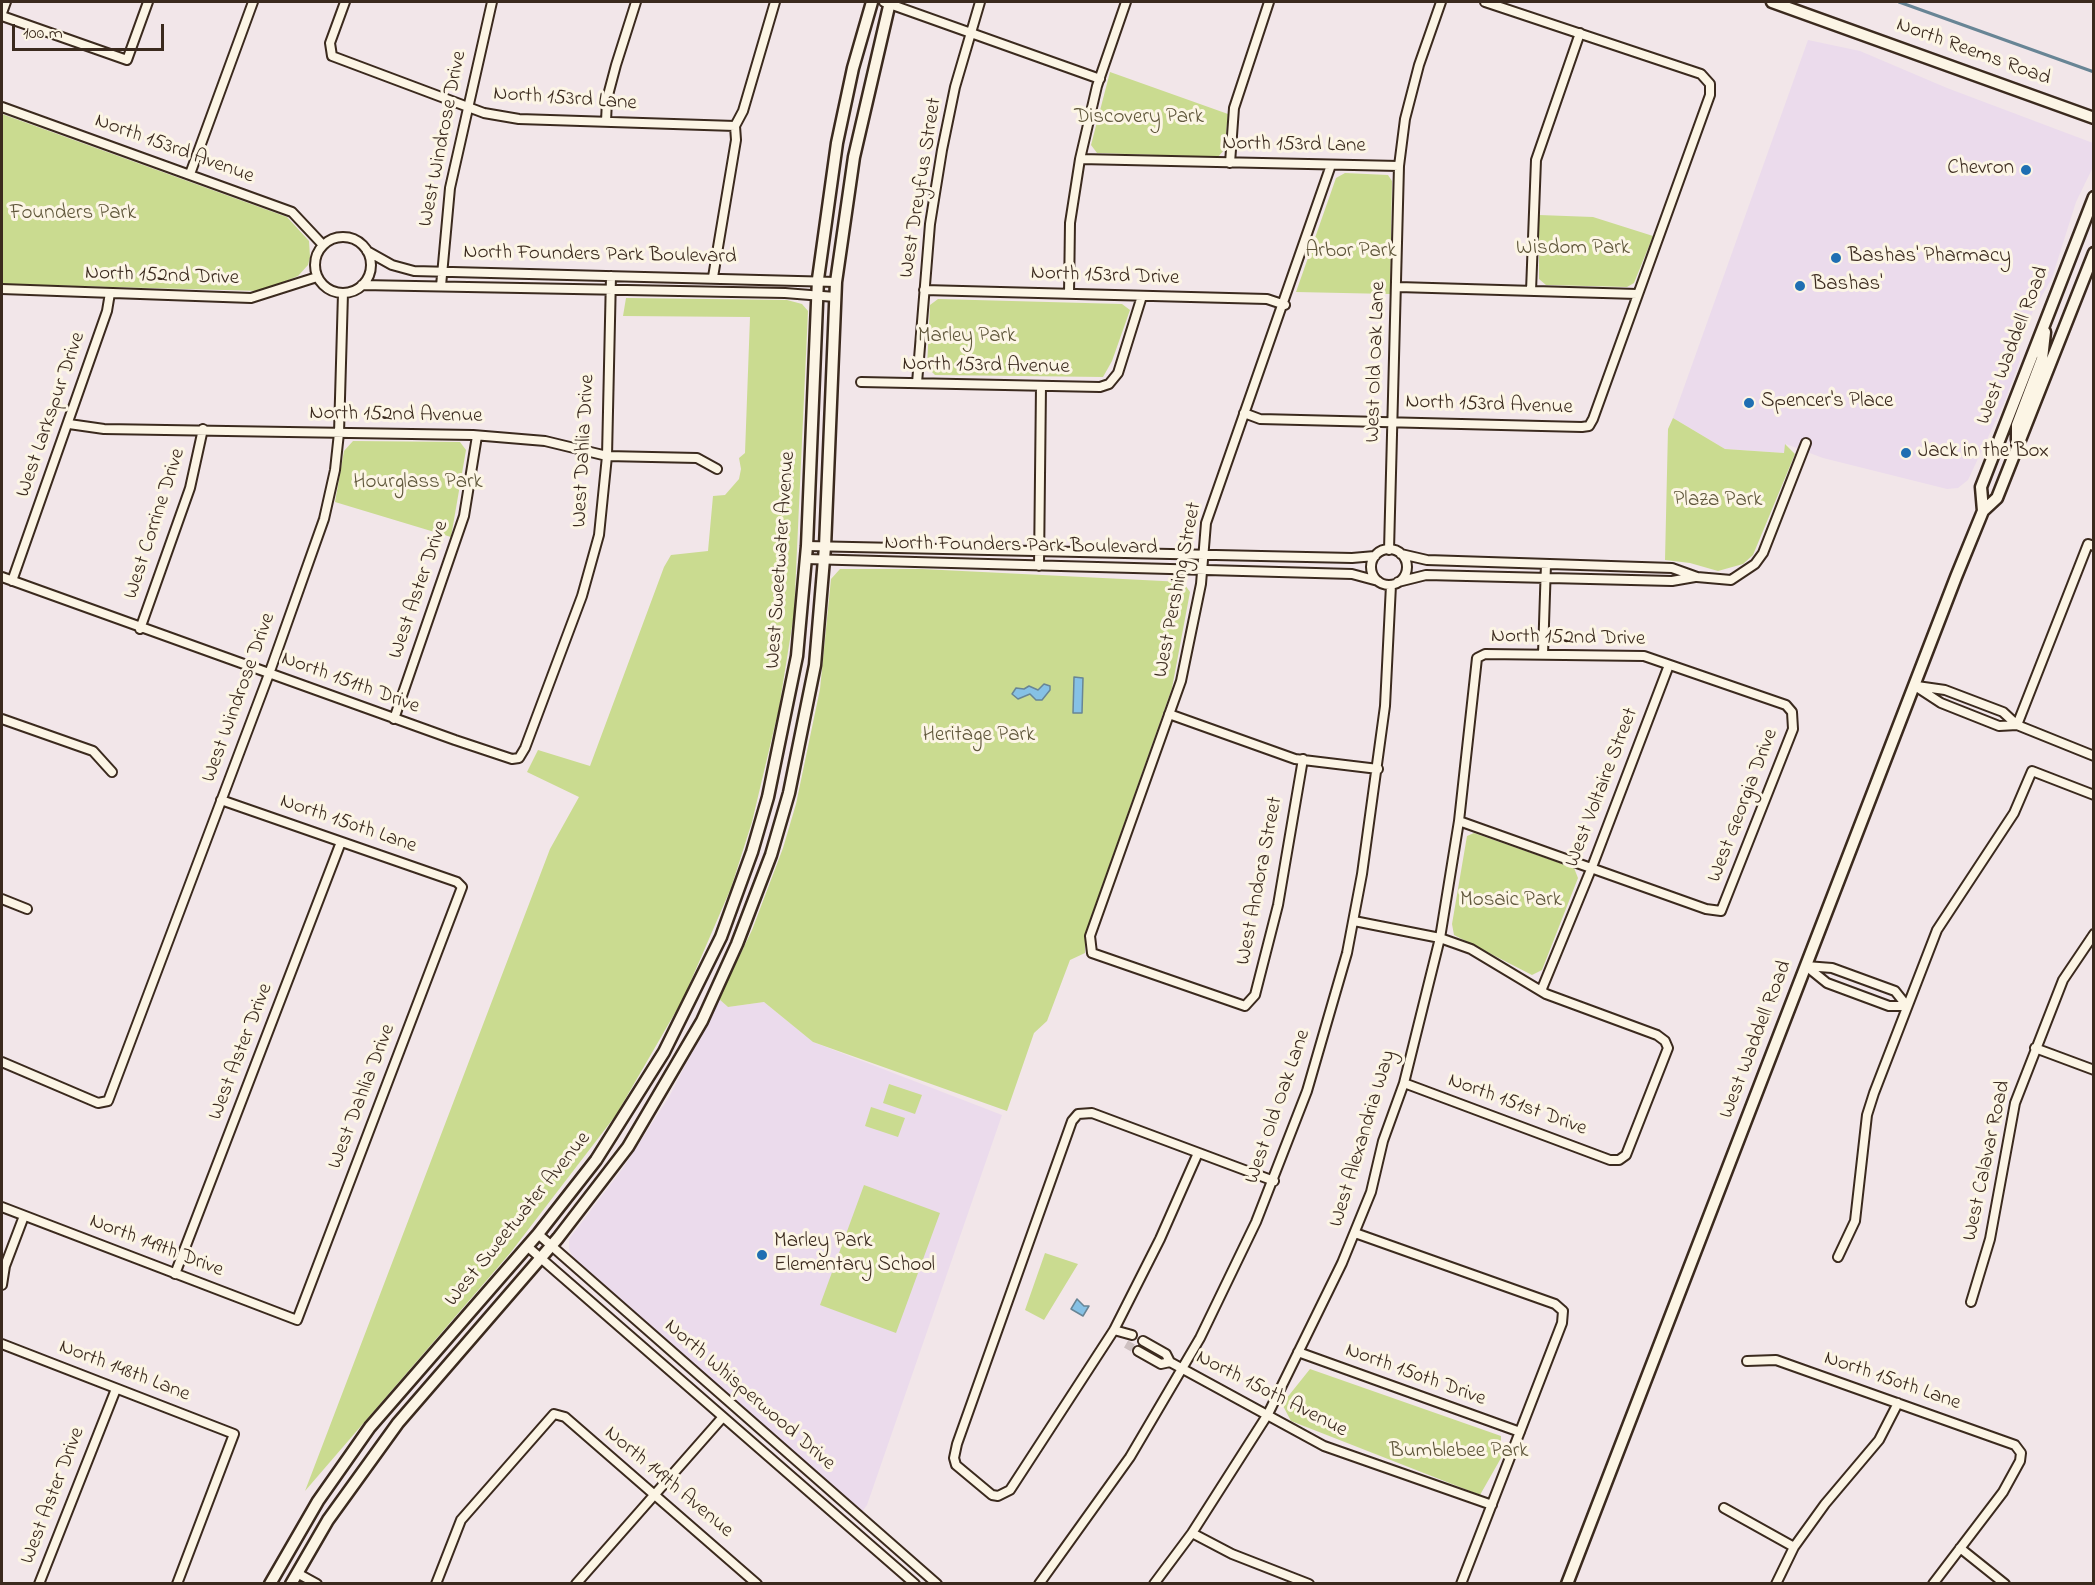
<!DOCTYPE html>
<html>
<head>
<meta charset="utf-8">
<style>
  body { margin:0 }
  #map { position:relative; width:2095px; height:1585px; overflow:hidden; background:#f2e6e9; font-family:"Indie Flower",sans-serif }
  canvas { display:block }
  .frame { position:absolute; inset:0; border:3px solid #3b2a1e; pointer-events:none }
  .scale { position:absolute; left:12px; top:24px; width:152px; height:27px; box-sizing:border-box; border:3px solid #3b2a1e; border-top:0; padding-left:8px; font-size:18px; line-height:21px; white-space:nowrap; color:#3b2a1e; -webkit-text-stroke:4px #fcf5e5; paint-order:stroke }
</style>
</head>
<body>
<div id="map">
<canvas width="2095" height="1585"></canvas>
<div class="frame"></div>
<div class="scale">100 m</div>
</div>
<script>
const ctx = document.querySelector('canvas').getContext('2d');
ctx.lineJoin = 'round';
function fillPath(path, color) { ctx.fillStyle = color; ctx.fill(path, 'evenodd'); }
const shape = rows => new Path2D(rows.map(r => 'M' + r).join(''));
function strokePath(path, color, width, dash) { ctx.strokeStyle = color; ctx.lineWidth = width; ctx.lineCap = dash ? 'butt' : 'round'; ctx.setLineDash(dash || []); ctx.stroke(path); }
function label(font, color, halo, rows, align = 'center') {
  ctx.font = font + ' "Indie Flower",sans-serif'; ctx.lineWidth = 6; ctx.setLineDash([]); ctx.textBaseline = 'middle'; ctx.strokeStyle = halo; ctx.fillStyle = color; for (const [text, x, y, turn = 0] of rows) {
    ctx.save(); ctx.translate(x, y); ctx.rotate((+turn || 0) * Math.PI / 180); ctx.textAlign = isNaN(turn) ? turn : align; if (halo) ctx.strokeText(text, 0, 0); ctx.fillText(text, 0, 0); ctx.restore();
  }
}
fillPath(shape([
  [1808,40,1860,51,1947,88,2093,143,2093,167,2076,202,2052,278,2033,311,2020,345,2020,360,2004,403,1968,480,1958,488,1947,489,1823,458,1786,444,1785,453,1725,449,1673,418],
  [719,999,728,1007,764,1002,813,1042,1002,1115,867,1505,861,1513,588,1271,572,1256,569,1249,569,1239,575,1231,623,1168,669,1097]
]), '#ebdbec');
fillPath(shape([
  [1110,72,1228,114,1224,150,1218,157,1097,153,1091,145],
  [2,114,287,217,309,241,310,257,308,265,298,276,262,291,2,284],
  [1345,173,1388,175,1392,181,1390,294,1296,292,1336,178],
  [1539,215,1593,217,1653,236,1634,283,1627,287,1546,285,1539,279],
  [626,298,787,300,802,304,808,311,794,614,779,708,752,822,731,888,683,999,616,1115,511,1252,305,1491,550,849,579,797,527,772,538,750,590,766,664,567,671,555,708,551,713,496,725,495,739,479,741,469,739,458,745,453,750,317,623,316],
  [938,299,1122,304,1130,310,1112,361,1103,377,935,375,927,367,930,305],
  [1673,418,1725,449,1784,453,1785,444,1795,454,1753,555,1743,564,1718,571,1690,563,1665,560,1668,429],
  [353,441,460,442,466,450,451,537,335,502,344,451],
  [840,569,922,569,1183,582,1190,592,1172,688,1085,934,1085,953,1070,960,1047,1021,1034,1033,1007,1111,813,1042,764,1002,728,1007,719,999,752,930,783,848,796,804,820,689,831,579],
  [1474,833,1574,868,1578,878,1542,970,1532,975,1454,935,1452,924,1467,836],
  [889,1084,922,1095,915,1114,883,1103],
  [871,1107,905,1118,898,1137,865,1126],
  [864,1185,940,1213,896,1333,820,1305],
  [1045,1253,1078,1264,1044,1320,1025,1310],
  [1310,1369,1501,1436,1501,1458,1480,1495,1291,1421,1282,1404]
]), '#cadb90');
const water = shape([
  [1074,677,1083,678,1082,713,1073,713,1074,677],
  [1044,684,1050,686,1050,690,1042,700,1036,700,1030,694,1018,699,1012,694,1016,688,1024,689,1029,686,1038,690,1044,684],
  [1077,1299,1084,1306,1089,1306,1083,1316,1071,1309,1077,1299]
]);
fillPath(water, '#86c1e5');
strokePath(water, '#688595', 1.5);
strokePath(shape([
  [1899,2,2094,72]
]), '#688595', 3);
strokePath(shape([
  [1126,1344,1138,1351]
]), '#cdc0c0', 8, [8, 4]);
const minor = shape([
  [345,2,330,43,332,56,484,113,519,119,735,126],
  [884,2,1100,79],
  [2,13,6,2],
  [2,16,127,60,148,2],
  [2,107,292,212,323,245],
  [606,122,607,99,616,65,636,2],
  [1080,159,1399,166],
  [1230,163,1234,108,1269,2],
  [190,174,253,2],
  '315 265a28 28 0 1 1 56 0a28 28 0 1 1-56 0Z',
  [367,251,392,265,414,271,836,282],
  [713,277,736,140,735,126,743,111,775,2],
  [362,285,785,293,835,297],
  [441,286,450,188,492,2],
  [1398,287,1637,294],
  [2,289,251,298,317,277],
  [924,290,1267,299,1285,305],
  [1531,291,1536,160,1580,33],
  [1069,294,1070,223,1080,159,1097,86,1126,2],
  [861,382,1100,387,1109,384,1118,373,1142,296],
  [917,383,930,224,942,150,955,87,980,2],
  [1244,413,1260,419,1582,427,1589,426,1593,419,1710,95,1710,84,1701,74,1485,2],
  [69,424,104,429,473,435,545,441,607,456,697,458,717,469],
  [807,546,1352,558,1375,556],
  '1371 567a18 18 0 1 1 36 0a18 18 0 1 1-36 0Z',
  [1389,550,1399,166,1405,119,1419,65,1441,2],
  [1401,554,1427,560,1672,568,1697,577,1731,580,1755,564,1763,553,1806,443],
  [806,559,1352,574,1378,581],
  [1039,566,1041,386],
  [2,577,455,740,512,759,519,758,525,748,582,596,599,535,607,456,611,276],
  [12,581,107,311,110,293],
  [1398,582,1426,575,1672,581,1695,577],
  [140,629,190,488,203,429],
  [1543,654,1546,564],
  [1915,686,1941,703,1999,726,2017,725,2094,756],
  [1917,686,1945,690,2003,712,2017,725],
  [1169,714,1295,759,1378,769],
  [2,719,93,751,112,772],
  [394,719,464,516,477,436],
  [2017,725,2088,544,2094,546],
  [1303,759,1278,905,1255,995,1245,1006,1092,953,1090,936,1181,681,1201,584,1206,523,1331,165],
  [2,899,27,909],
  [1354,921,1440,938,1471,949,1546,994,1657,1035,1665,1041,1668,1048,1626,1155,1619,1160,1610,1160,1404,1083],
  [1806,966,1832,968,1895,991,1907,1006],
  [1806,966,1827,983,1889,1006,1907,1006],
  [1541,991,1592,867,1669,665],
  [2035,1048,2094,1070],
  [2,1062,98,1103,108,1101,269,674,324,519,335,470,339,433,343,293],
  [1198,1153,1160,1239,1114,1330,1010,1490,998,1496,992,1495,956,1465,954,1458,957,1444,1072,1121,1078,1114,1092,1113,1274,1181],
  [2,1207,297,1320,462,887,457,882,221,800],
  [1355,1233,1555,1304,1563,1311,1562,1323,1461,1584],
  [538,1234,937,1584],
  [528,1247,915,1584],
  [1838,1257,1855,1221,1867,1115,1874,1093,1937,930,2014,813,2032,771,2094,795],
  [175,1274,341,842],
  [2,1285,5,1266,24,1216],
  [1971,1302,1990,1239,2015,1103,2063,980,2094,934],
  [1114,1330,1132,1335],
  [1143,1341,1166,1354,1170,1362],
  [2,1344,234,1434,177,1584],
  [1138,1351,1161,1364,1170,1362],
  [1298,1352,1520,1432],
  [1747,1361,1776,1360,2015,1445,2021,1453,2020,1461,2003,1492,1933,1584],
  [1170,1362,1324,1446,1492,1505],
  [1724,1508,1794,1547],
  [1192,1533,1232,1554,1309,1584],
  [1960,1548,2005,1584],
  [297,1573,317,1584],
  [39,1584,116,1389],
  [436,1584,461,1520,554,1414,565,1417,757,1584],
  [576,1584,722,1418],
  [1039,1584,1130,1457,1200,1338,1256,1222,1307,1091,1347,953,1362,874,1385,706,1391,585],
  [1154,1584,1192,1533,1268,1414,1342,1263,1371,1192,1383,1141,1404,1083,1440,938,1459,821,1477,658,1485,654,1644,656,1786,705,1792,712,1793,729,1721,911,1706,909,1459,821],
  [1776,1584,1794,1547,1825,1504,1879,1440,1898,1403]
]);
const tertiary = shape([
  [270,1584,318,1501,370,1427,538,1234,596,1160,664,1052,721,937,752,852,768,797,797,656,807,546,818,279,837,143,853,68,872,2],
  [291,1584,328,1520,398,1423,558,1238,628,1147,702,1021,737,944,771,855,789,793,815,665,825,547,836,282,854,157,890,2]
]);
const secondary = shape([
  [1772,2,2094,118],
  [2017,440,2017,425,2042,359,2045,332],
  [1983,511,1981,487,2094,197],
  [1567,1584,1956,577,1983,511,1997,498,2094,253]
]);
strokePath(minor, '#3b2a1e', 12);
strokePath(tertiary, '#3b2a1e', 15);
strokePath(secondary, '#3b2a1e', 15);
strokePath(minor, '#fcf5e5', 8);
strokePath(tertiary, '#fcf5e5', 10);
strokePath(secondary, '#fcf5e5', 10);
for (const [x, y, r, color] of [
  [2026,170,6,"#1f6fb2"],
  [1836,258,6,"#1f6fb2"],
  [1800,286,6,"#1f6fb2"],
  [1749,403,6,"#1f6fb2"],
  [1906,453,6,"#1f6fb2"],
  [762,1255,6,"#1f6fb2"]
]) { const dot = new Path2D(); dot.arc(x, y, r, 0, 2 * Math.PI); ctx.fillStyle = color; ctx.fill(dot); strokePath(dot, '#fcf5e5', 2); }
label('21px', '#3b2a1e', '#fcf5e5', [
  ["North Reems Road",1973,53,20],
  ["North 153rd Lane",565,100,4],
  ["West Windrose Drive",444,139,-79],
  ["North 153rd Lane",1294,146,1],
  ["North 153rd Avenue",174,150,20],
  ["West Dreyfus Street",922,188,-81],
  ["North Founders Park Boulevard",600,256,1],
  ["North 152nd Drive",162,277,2],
  ["North 153rd Drive",1105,277,2],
  ["West Waddell Road",2014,346,-69],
  ["West Old Oak Lane",1377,362,-88],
  ["North 153rd Avenue",986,367,1],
  ["North 153rd Avenue",1489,406,2],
  ["West Larkspur Drive",52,415,-71],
  ["North 152nd Avenue",396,416,1],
  ["West Dahlia Drive",585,451,-87],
  ["West Corrine Drive",156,524,-72],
  ["North Founders Park Boulevard",1021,547,1],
  ["West Sweetwater Avenue",782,560,-86],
  ["West Aster Drive",420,590,-71],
  ["West Pershing Street",1179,590,-79],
  ["North 152nd Drive",1568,639,1],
  ["North 151th Drive",350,684,20],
  ["West Windrose Drive",240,698,-70],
  ["West Voltaire Street",1603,788,-69],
  ["West Georgia Drive",1744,806,-69],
  ["North 150th Lane",348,825,19],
  ["West Andora Street",1261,881,-79],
  ["West Waddell Road",1757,1040,-69],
  ["West Aster Drive",242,1052,-69],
  ["West Dahlia Drive",363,1097,-69],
  ["North 151st Drive",1517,1106,20],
  ["West Old Oak Lane",1279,1107,-71],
  ["West Alexandria Way",1364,1139,-73],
  ["West Calavar Road",1988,1161,-78],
  ["West Sweetwater Avenue",519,1220,-51],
  ["North 149th Drive",156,1247,21],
  ["North 148th Lane",124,1372,21],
  ["North 150th Drive",1415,1376,20],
  ["North 150th Lane",1892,1382,19],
  ["North 150th Avenue",1271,1395,27],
  ["North Whisperwood Drive",749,1396,41],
  ["North 149th Avenue",668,1483,40],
  ["West Aster Drive",54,1496,-69]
]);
label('21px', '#5f563a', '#fcf5e5', [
  ["Discovery Park",1139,119],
  ["Founders Park",73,215],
  ["Wisdom Park",1573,250],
  ["Arbor Park",1351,253],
  ["Marley Park",967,338],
  ["Hourglass Park",418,484],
  ["Plaza Park",1718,502],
  ["Heritage Park",979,737],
  ["Mosaic Park",1511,902],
  ["Bumblebee Park",1459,1453]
]);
label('21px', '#3b2a1e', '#fcf5e5', [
  ["Chevron",2014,170,"right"],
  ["Bashas' Pharmacy",1848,258],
  ["Bashas'",1812,286],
  ["Spencer's Place",1761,403],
  ["Jack in the Box",1918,453],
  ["Marley Park",774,1243],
  ["Elementary School",774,1267]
], 'left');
</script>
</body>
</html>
